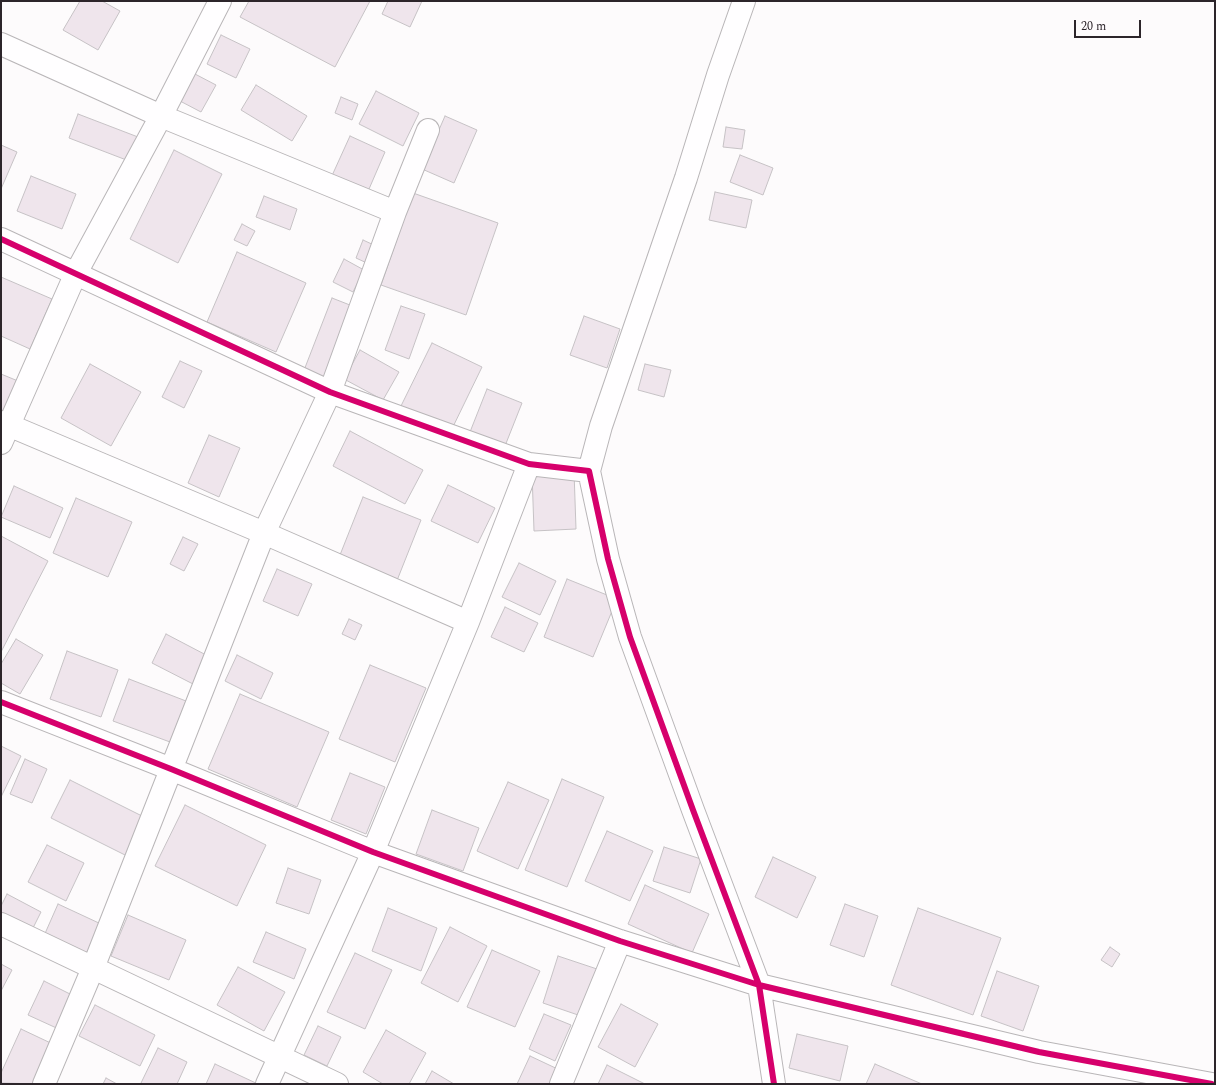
<!DOCTYPE html>
<html>
<head>
<meta charset="utf-8">
<style>
  body { margin:0 }
  #map { position:relative; width:1216px; height:1085px; overflow:hidden; background:#fdfbfc; font-family:Spectral,serif }
  canvas { display:block }
  .frame { position:absolute; inset:0; border:2px solid #2c252a; pointer-events:none }
  .scale { position:absolute; left:1074px; top:20px; width:67px; height:18px; box-sizing:border-box; border:2px solid #2c252a; border-top:0; padding-left:5px; font-size:12px; line-height:14px; white-space:nowrap; color:#2c252a; -webkit-text-stroke:3px #fefafd; paint-order:stroke }
</style>
</head>
<body>
<div id="map">
<canvas width="1216" height="1085"></canvas>
<div class="frame"></div>
<div class="scale">20 m</div>
</div>
<script>
const ctx = document.querySelector('canvas').getContext('2d');
ctx.lineJoin = 'round';
function fillPath(path, color) { ctx.fillStyle = color; ctx.fill(path, 'evenodd'); }
const shape = rows => new Path2D(rows.map(r => 'M' + r).join(''));
function strokePath(path, color, width, dash) { ctx.strokeStyle = color; ctx.lineWidth = width; ctx.lineCap = dash ? 'butt' : 'round'; ctx.setLineDash(dash || []); ctx.stroke(path); }
const building = shape([
  [80,1,102,1,120,11,98,50,63,30,80,1],
  [249,1,370,1,335,67,240,17,249,1],
  [388,1,422,1,410,27,382,14,388,1],
  [221,35,250,49,236,78,207,64,221,35],
  [195,74,216,85,201,112,180,101,195,74],
  [256,85,307,116,292,141,241,110,256,85],
  [376,91,419,113,403,146,359,124,376,91],
  [341,97,358,104,352,120,335,113,341,97],
  [78,114,138,137,129,161,69,138,78,114],
  [445,116,477,130,454,183,422,169,445,116],
  [726,127,745,130,742,149,723,147,726,127],
  [350,136,385,152,366,196,330,180,350,136],
  [1,145,17,152,1,189,1,145],
  [174,150,222,174,178,263,130,239,174,150],
  [740,155,773,168,763,195,730,182,740,155],
  [31,176,76,194,62,229,17,211,31,176],
  [715,192,752,200,746,228,709,220,715,192],
  [413,193,498,223,466,315,381,285,413,193],
  [264,196,297,209,290,230,256,217,264,196],
  [242,224,255,231,247,246,234,240,242,224],
  [363,240,376,246,369,264,356,258,363,240],
  [237,252,306,283,276,352,207,322,237,252],
  [344,259,364,270,353,292,333,282,344,259],
  [1,277,52,299,30,349,1,336,1,277],
  [332,298,355,307,324,386,301,378,332,298],
  [401,306,425,314,409,359,385,350,401,306],
  [584,316,620,329,607,368,570,355,584,316],
  [432,343,482,367,449,435,399,410,432,343],
  [360,350,399,372,383,400,344,379,360,350],
  [180,361,202,371,184,408,162,397,180,361],
  [90,364,141,392,111,446,61,418,90,364],
  [645,364,671,370,664,397,638,390,645,364],
  [1,374,18,381,5,411,1,410,1,374],
  [487,389,522,403,503,451,468,437,487,389],
  [350,431,423,470,405,504,333,466,350,431],
  [209,435,240,448,219,497,188,483,209,435],
  [574,471,576,529,534,531,532,473,574,471],
  [448,485,495,508,478,543,431,521,448,485],
  [14,486,63,508,50,538,1,517,14,486],
  [363,497,421,520,396,583,338,560,363,497],
  [76,498,132,522,108,577,53,553,76,498],
  [1,536,48,561,1,652,1,536],
  [183,537,198,544,184,571,170,564,183,537],
  [519,563,556,581,540,615,502,597,519,563],
  [277,569,312,584,298,616,263,601,277,569],
  [567,579,617,599,593,657,544,637,567,579],
  [505,607,538,623,524,652,491,637,505,607],
  [349,619,362,625,355,640,342,634,349,619],
  [166,634,208,656,193,684,152,663,166,634],
  [16,639,43,655,20,694,1,683,1,664,16,639],
  [67,651,118,670,101,717,50,699,67,651],
  [237,655,273,673,261,699,225,681,237,655],
  [370,665,426,688,395,762,339,739,370,665],
  [129,679,186,701,170,742,113,721,129,679],
  [240,694,329,732,297,807,208,769,240,694],
  [1,746,21,756,1,797,1,746],
  [25,759,47,769,32,803,10,794,25,759],
  [350,773,385,787,366,834,331,820,350,773],
  [562,779,604,797,567,887,525,870,562,779],
  [70,780,146,818,127,856,51,818,70,780],
  [508,782,549,800,518,869,477,851,508,782],
  [185,805,266,845,237,906,155,866,185,805],
  [432,810,479,828,463,871,416,854,432,810],
  [607,831,653,851,630,901,585,881,607,831],
  [47,845,84,863,66,901,28,882,47,845],
  [664,847,701,859,690,893,653,881,664,847],
  [773,857,816,877,797,918,755,897,773,857],
  [288,868,321,880,309,914,276,903,288,868],
  [645,885,709,914,692,953,628,924,645,885],
  [7,894,41,912,29,936,1,921,1,906,7,894],
  [58,904,101,924,86,958,43,938,58,904],
  [845,904,878,916,864,957,830,945,845,904],
  [388,908,437,928,421,971,372,951,388,908],
  [918,908,1001,938,973,1015,891,985,918,908],
  [128,915,186,940,169,980,111,956,128,915],
  [450,927,487,946,458,1002,421,983,450,927],
  [266,932,306,949,294,979,253,962,266,932],
  [1110,947,1120,954,1112,967,1101,960,1110,947],
  [492,950,540,971,515,1027,467,1007,492,950],
  [355,953,392,970,365,1029,327,1012,355,953],
  [558,956,597,969,581,1016,543,1003,558,956],
  [1,964,12,970,1,991,1,964],
  [238,967,285,992,264,1031,217,1005,238,967],
  [997,971,1039,986,1023,1031,981,1016,997,971],
  [44,981,78,998,63,1031,28,1015,44,981],
  [621,1004,658,1024,635,1067,598,1047,621,1004],
  [95,1005,155,1035,140,1066,79,1036,95,1005],
  [544,1014,571,1025,555,1061,529,1049,544,1014],
  [318,1026,341,1037,327,1066,304,1055,318,1026],
  [21,1029,57,1046,40,1084,1,1083,1,1073,21,1029],
  [386,1030,426,1053,409,1084,383,1084,363,1072,386,1030],
  [797,1034,848,1046,840,1081,789,1068,797,1034],
  [158,1048,187,1062,177,1084,144,1084,141,1083,158,1048],
  [530,1056,564,1072,558,1084,517,1084,530,1056],
  [215,1064,258,1084,206,1084,215,1064],
  [875,1064,922,1084,866,1084,875,1064],
  [607,1065,645,1084,598,1084,607,1065],
  [432,1071,454,1084,425,1084,432,1071],
  [106,1078,117,1084,103,1084,106,1078]
]);
fillPath(building, '#efe5ec');
strokePath(building, '#c6c2c5', 1);
const minor = shape([
  [1,44,161,116,395,212],
  [1,239,330,392,529,464,589,471,608,559,630,637,693,810,759,985,774,1084],
  [1,422,264,533,468,622],
  [1,443,76,273,161,116,220,1],
  [589,471,601,426,686,178,718,75,744,1],
  [1,702,171,769,373,852,620,941,759,985,1039,1052,1212,1084],
  [1,924,337,1084],
  [44,1084,93,968,264,533,330,392,395,212,428,130],
  [267,1084,373,852,468,622,529,464],
  [561,1084,620,941]
]);
strokePath(minor, '#b9b6b8', 24);
strokePath(minor, '#fffeff', 22);
strokePath(shape([
  [1,239,330,392,529,464,589,471,608,559,630,637,693,810,759,985,774,1084],
  [1,702,171,769,373,852,620,941,759,985,1039,1052,1212,1084]
]), '#d6006c', 6);
</script>
</body>
</html>
